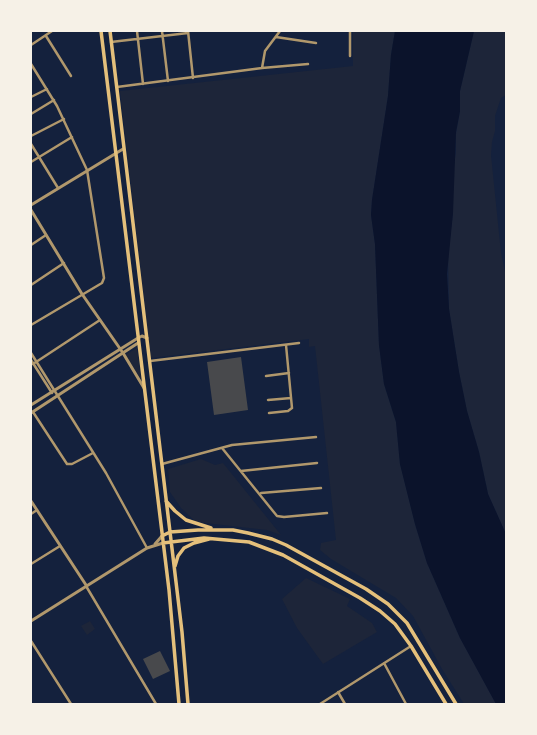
<!DOCTYPE html>
<html>
<head>
<meta charset="utf-8">
<style>
  body { margin:0 }
  #map { position:relative; width:537px; height:735px; overflow:hidden; background:#14213d; font-family:Quicksand,sans-serif }
  canvas { display:block }
  .frame { position:absolute; inset:0; border:32px solid #f6f1e7; pointer-events:none }
</style>
</head>
<body>
<div id="map">
<canvas width="537" height="735"></canvas>
<div class="frame"></div>
</div>
<script>
const ctx = document.querySelector('canvas').getContext('2d');
ctx.lineJoin = 'round';
function fillPath(path, color) { ctx.fillStyle = color; ctx.fill(path, 'evenodd'); }
const shape = rows => new Path2D(rows.map(r => 'M' + r).join(''));
function strokePath(path, color, width, dash) { ctx.strokeStyle = color; ctx.lineWidth = width; ctx.lineCap = dash ? 'butt' : 'round'; ctx.setLineDash(dash || []); ctx.stroke(path); }
fillPath(shape([
  [353,31,395,31,391,55,388,96,372,200,371,215,375,244,379,345,384,384,396,422,400,464,415,524,427,563,460,638,496,704,464,704,442,669,413,616,396,598,331,559,320,550,321,543,336,540,315,346,309,347,309,339,151,358,120,91,353,66],
  [474,31,506,31,506,95,501,98,495,116,495,131,492,142,491,155,501,253,506,276,506,534,488,494,479,452,467,411,459,372,449,309,448,254,453,213,453,171,456,152,456,134,460,111,460,91],
  [137,348,141,379,125,355],
  [201,459,215,465,223,463,281,535,267,530,196,522,181,508,170,492,168,469],
  [306,578,350,599,347,606,372,623,377,632,323,664,297,628,282,599],
  [90,621,95,629,87,635,81,626]
]), '#1d2539');
fillPath(shape([
  [395,31,474,31,460,91,460,111,456,132,453,213,447,274,449,309,459,372,467,411,479,452,488,494,506,534,506,704,496,704,460,638,427,563,415,524,400,464,396,422,384,384,379,345,375,244,371,215,372,200,388,96,391,55]
]), '#0b132b');
fillPath(shape([
  [241,357,248,410,214,415,207,362],
  [160,651,170,671,153,679,143,659]
]), '#48494c');
strokePath(shape([
  [137,31,143,84],
  [162,31,168,81],
  [188,31,193,78],
  [46,36,71,76],
  [276,37,316,43],
  [111,42,188,33],
  [31,45,52,31],
  [350,56,350,31],
  [31,64,57,106,87,170,104,278,102,283,31,325],
  [262,68,265,51,280,31],
  [117,87,262,68,308,64],
  [31,97,47,89],
  [31,114,54,100],
  [31,136,64,119],
  [31,144,58,188],
  [31,162,72,137],
  [31,245,46,235],
  [31,285,64,263],
  [31,353,106,473,147,548],
  [31,360,52,393],
  [150,361,299,343],
  [33,364,100,320],
  [266,376,289,373],
  [268,400,291,398],
  [33,412,67,464,72,464,93,453],
  [269,413,288,411,292,408,286,345],
  [222,448,277,516,284,517,327,513],
  [162,464,232,445,316,437],
  [241,471,317,463],
  [261,493,321,488],
  [31,514,37,510],
  [31,564,60,546],
  [86,586,156,704],
  [31,641,71,704],
  [384,663,406,704],
  [338,692,345,704],
  [320,704,411,646]
]), '#b1986c', 2.5);
strokePath(shape([
  [31,205,123,149],
  [31,210,82,294,123,353,144,388],
  [31,405,138,338,142,336,147,338],
  [31,413,138,343],
  [31,501,86,585],
  [155,544,162,536],
  [31,621,147,548,163,543]
]), '#b1986c', 3);
strokePath(shape([
  [101,31,169,590,179,704],
  [110,31,182,632,188,704],
  [166,501,175,511,186,520,211,528],
  [162,536,170,532,198,530,233,530,248,533,272,539,286,545,366,589,388,604,407,623,456,704],
  [163,543,204,538,249,542,283,555,360,598,380,611,395,624,411,646,446,704],
  [175,566,178,556,184,548,194,543,209,539]
]), '#e5c07b', 3.5);
</script>
</body>
</html>
